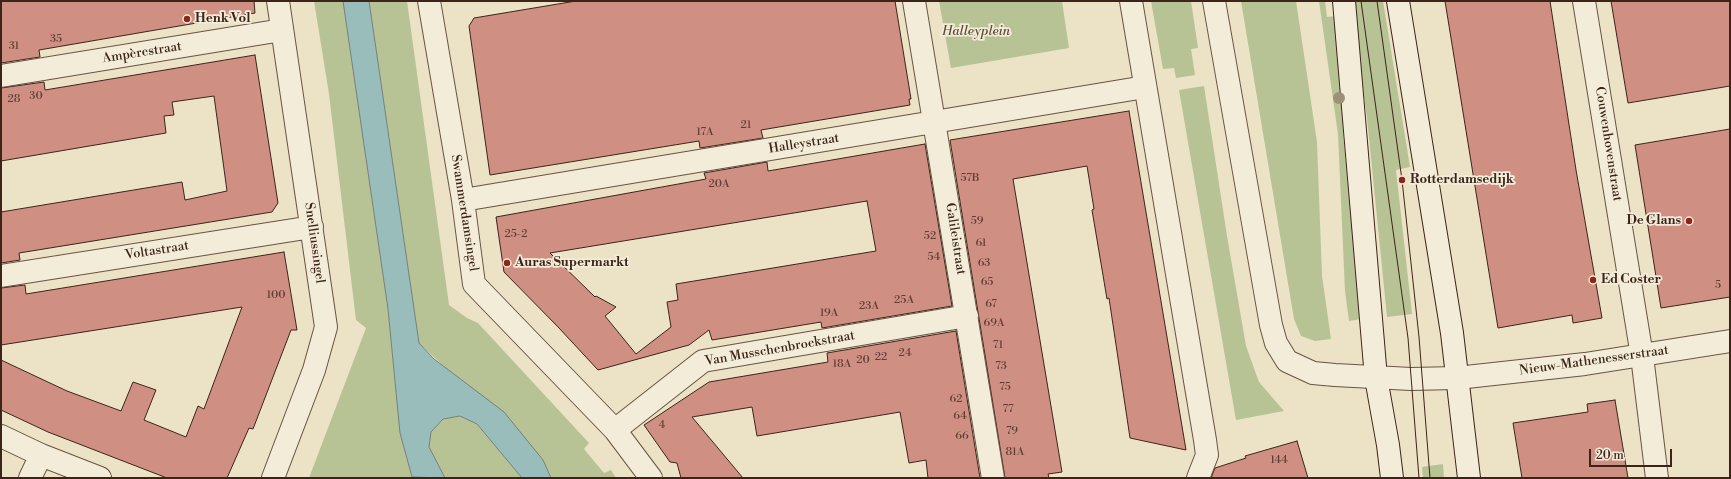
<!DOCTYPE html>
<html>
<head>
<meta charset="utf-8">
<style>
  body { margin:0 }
  #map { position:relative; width:1731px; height:479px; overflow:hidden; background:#ece2c5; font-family:"Libre Bodoni",serif }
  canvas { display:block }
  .frame { position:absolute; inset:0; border:2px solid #3c2419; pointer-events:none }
  .scale { position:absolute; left:1589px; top:449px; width:83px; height:18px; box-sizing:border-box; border:2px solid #3c2419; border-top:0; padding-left:5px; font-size:12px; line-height:14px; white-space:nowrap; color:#3c2419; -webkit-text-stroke:3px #f3ecd9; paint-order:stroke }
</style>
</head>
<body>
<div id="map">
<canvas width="1731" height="479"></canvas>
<div class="frame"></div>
<div class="scale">20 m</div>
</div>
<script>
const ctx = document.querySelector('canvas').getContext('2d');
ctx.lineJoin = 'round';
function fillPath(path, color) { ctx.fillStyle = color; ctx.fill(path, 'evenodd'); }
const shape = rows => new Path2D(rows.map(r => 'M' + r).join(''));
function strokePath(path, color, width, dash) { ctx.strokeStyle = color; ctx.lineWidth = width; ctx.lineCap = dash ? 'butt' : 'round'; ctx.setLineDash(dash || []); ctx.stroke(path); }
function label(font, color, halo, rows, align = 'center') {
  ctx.font = font + ' "Libre Bodoni",serif'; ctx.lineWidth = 3.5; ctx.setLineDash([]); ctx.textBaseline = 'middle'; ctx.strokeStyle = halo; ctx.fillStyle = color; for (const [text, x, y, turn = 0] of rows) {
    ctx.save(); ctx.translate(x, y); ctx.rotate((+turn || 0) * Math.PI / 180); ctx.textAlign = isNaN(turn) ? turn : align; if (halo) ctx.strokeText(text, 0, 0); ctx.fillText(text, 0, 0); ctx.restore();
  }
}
fillPath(shape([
  [314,1,343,1,388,309,400,433,412,478,309,478,366,328,356,320,329,94],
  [369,1,407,1,449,305,467,318,478,323,589,443,584,449,604,473,611,470,616,478,551,478,543,460,419,343],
  [939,1,1062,1,1069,48,951,68],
  [1151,1,1191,1,1198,48,1191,49,1195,75,1176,78,1174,68,1163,69],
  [1241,1,1296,1,1317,142,1322,276,1331,339,1315,341,1301,336,1294,319],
  [1319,1,1325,1,1327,17,1337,16,1345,70,1343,133,1361,319,1349,321,1345,291,1338,134],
  [1351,1,1383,1,1410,167,1396,170,1412,314,1387,317,1367,118],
  [1204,86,1227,236,1246,346,1259,382,1284,411,1236,420,1179,90],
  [460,416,477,424,522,478,445,478,429,447,431,432,443,419],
  [1443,464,1444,478,1423,478,1422,467]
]), '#b7c395');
const water = shape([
  [343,1,369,1,419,343,434,359,504,412,543,460,551,478,522,478,477,424,460,416,443,419,431,432,429,447,445,478,412,477,400,433,388,309,343,1]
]);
fillPath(water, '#99bdba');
strokePath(water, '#74807a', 1);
const building = shape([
  [1,1,254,1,255,13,39,50,40,57,1,63,1,1],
  [576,1,895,1,911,99,909,99,910,105,761,130,763,138,700,148,699,141,490,175,469,26,474,18,576,1],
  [1445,1,1550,1,1576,170,1602,318,1573,323,1572,315,1498,328,1445,1],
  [1611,1,1730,1,1730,86,1628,103,1611,1],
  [255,55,278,203,272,212,19,253,20,260,1,263,1,212,182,182,185,200,227,191,214,96,172,102,174,115,164,116,166,133,1,161,1,88,44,82,45,90,255,55],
  [1129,111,1186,450,1130,438,1109,298,1107,299,1092,210,1094,209,1087,166,1013,179,1062,472,1048,474,1049,478,1005,478,950,140,1129,111],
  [1730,129,1730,297,1661,308,1635,145,1730,129],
  [925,144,952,306,822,328,821,322,712,340,709,330,689,345,598,370,559,328,504,272,496,217,706,179,704,173,767,162,768,171,925,144],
  [867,201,876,251,676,284,678,300,667,302,671,327,636,354,605,316,616,307,596,296,595,297,550,253,867,201],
  [284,252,297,330,291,330,253,429,249,428,227,478,167,478,48,432,1,410,1,360,67,391,121,411,133,382,156,390,144,420,186,437,198,406,204,409,242,307,1,345,1,288,25,285,26,294,284,252],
  [956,331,980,478,928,478,926,460,909,463,900,412,757,436,752,407,692,417,743,478,681,478,677,463,670,462,644,425,709,382,828,362,827,353,956,331],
  [1615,400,1628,478,1522,478,1513,423,1588,412,1587,404,1615,400],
  [1297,441,1308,478,1211,478,1215,468,1246,458,1245,456,1297,441]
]);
fillPath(building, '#d08f83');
strokePath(building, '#3c2419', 1);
const minor = shape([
  [429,1,463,200,474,284,615,430,651,478],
  [914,1,993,478],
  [1131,1,1205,440,1207,455,1198,478],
  [1584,1,1642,356,1657,478],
  [1,76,282,30],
  [463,200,1145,87],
  [1,276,312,227],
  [1457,378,1585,364,1730,341],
  [615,430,703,361,967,316],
  [1,436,41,455,100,478],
  [30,478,41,455],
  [273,478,314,370,326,327,278,1]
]);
const tertiary = shape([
  [1214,1,1271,325,1276,343,1287,361,1313,373,1335,375,1411,379,1457,378]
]);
const secondary = shape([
  [1344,1,1376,378,1388,445,1392,478],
  [1398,1,1452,333,1469,478]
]);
strokePath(minor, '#685444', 24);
strokePath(tertiary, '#685444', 24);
strokePath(secondary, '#3c2419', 24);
strokePath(minor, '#f3ecd9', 22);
strokePath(tertiary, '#f3ecd9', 22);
strokePath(secondary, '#f3ecd9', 22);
strokePath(shape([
  [1361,1,1408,338,1419,478],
  [1377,1,1402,180,1419,337,1430,478]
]), '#3c2419', 1);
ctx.fillStyle = '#9c9077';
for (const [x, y] of [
  [1339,98]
]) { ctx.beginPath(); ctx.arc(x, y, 6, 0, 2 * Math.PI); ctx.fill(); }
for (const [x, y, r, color] of [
  [187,19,4,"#8f2418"],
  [1402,180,4,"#8f2418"],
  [1689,221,4,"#8f2418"],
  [507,263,4,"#8f2418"],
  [1593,280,4,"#8f2418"]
]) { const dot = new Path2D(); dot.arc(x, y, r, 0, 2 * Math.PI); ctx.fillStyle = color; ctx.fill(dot); strokePath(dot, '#f3ecd9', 1.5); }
label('11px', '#613f34', null, [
  ["35",56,39],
  ["31",14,46],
  ["30",36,96],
  ["28",14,99],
  ["21",746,125],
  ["17A",705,132],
  ["57B",970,178],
  ["20A",719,184],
  ["59",977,221],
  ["25-2",516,234],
  ["52",930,236],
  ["61",981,243],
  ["54",934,257],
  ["63",984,263],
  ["65",987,282],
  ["5",1718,285],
  ["100",276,295],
  ["25A",904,300],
  ["67",991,304],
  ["23A",869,306],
  ["19A",829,313],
  ["69A",994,323],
  ["71",998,345],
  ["24",905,353],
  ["22",881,357],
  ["20",863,360],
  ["18A",842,364],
  ["73",1001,366],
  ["75",1005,387],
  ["62",956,399],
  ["77",1008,409],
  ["64",960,416],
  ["4",662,425],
  ["79",1012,431],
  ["66",962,436],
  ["81A",1015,452],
  ["144",1279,460]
]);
label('bold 13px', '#3c2419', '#f3ecd9', [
  ["Henk Vol",195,19],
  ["Rotterdamsedijk",1410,180],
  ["De Glans",1681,221,"right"],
  ["Auras Supermarkt",515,263],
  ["Ed Coster",1601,280]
], 'left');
label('italic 13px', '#5b4c38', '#f3ecd9', [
  ["Halleyplein",976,32]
]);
label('13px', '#3c2419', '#f3ecd9', [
  ["Ampèrestraat",142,53,-9],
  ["Halleystraat",804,144,-9],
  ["Couwenhovenstraat",1608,144,81],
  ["Swammerdamsingel",464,213,81],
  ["Galileistraat",955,239,81],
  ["Snelliussingel",314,243,82],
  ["Voltastraat",157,251,-9],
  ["Van Musschenbroekstraat",780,349,-10],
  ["Nieuw-Mathenesserstraat",1594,361,-8]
]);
</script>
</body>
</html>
